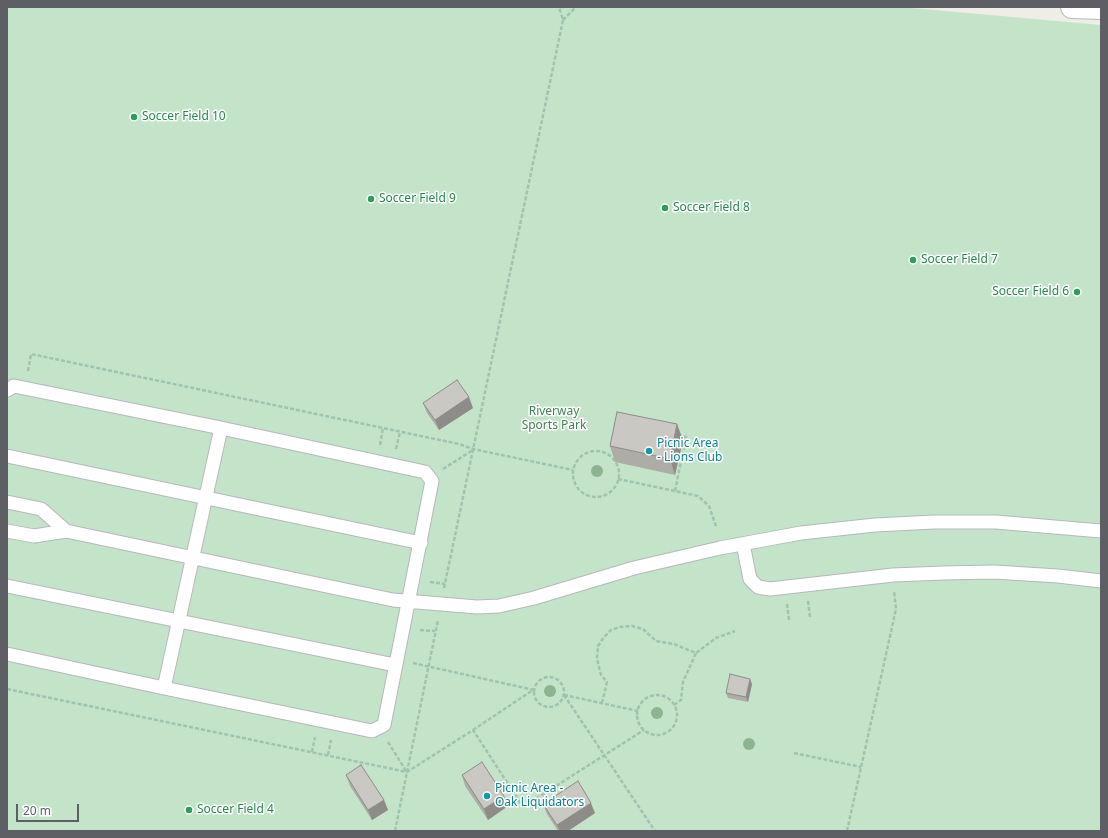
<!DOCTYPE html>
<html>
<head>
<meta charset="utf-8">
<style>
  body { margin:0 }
  #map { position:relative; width:1108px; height:838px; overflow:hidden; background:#eeeee6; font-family:"Noto Sans",sans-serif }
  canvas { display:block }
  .frame { position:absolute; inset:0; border:8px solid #5d5f65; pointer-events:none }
  .scale { position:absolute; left:16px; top:804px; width:63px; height:18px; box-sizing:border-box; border:2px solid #5d5f65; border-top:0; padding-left:5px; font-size:12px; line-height:14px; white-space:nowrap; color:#5d5f65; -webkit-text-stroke:3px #fff; paint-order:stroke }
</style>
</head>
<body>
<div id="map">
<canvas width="1108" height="838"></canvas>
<div class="frame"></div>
<div class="scale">20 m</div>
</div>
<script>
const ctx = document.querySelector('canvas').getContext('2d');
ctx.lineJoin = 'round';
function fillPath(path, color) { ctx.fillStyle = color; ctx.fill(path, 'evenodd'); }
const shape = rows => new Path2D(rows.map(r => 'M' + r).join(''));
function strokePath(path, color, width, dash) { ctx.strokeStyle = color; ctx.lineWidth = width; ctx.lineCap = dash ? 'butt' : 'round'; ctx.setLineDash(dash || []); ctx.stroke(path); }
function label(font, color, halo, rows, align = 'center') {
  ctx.font = font + ' "Noto Sans",sans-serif'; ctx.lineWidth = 3; ctx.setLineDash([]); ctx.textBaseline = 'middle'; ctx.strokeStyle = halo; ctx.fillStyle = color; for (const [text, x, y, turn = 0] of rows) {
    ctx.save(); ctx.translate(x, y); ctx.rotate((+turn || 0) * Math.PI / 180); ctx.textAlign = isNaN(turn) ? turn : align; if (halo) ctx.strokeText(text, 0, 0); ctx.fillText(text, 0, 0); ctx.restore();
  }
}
fillPath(shape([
  [7,7,901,7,1101,25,1101,831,7,831]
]), '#c4e4ca');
const lane = shape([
  [7,390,14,386,221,428,425,472,432,481,384,725,372,731,164,688,221,428],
  [7,456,421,543],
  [7,502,41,509,66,531],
  [7,531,34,536,66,531,393,600,477,607,499,606,534,598,634,568,720,548,801,533,875,525,934,522,996,522,1101,531],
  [743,544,750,579,758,587,770,589,893,575,943,573,994,572,1058,576,1101,581],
  [7,586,395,665],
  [7,654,164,688]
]);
const secondary = shape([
  [1072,7,1101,8]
]);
strokePath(lane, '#b6b7bb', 15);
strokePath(secondary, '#b7b8be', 24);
strokePath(shape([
  [563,20,576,7],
  [28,371,31,354,459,444,473,449,573,470],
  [380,445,383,428],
  [396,449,400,432],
  '573 474a23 23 0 1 1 46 0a23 23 0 1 1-46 0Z',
  [443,469,473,450],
  [618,479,698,496,709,506,716,526],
  [675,491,686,437,679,436],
  [430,582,445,584],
  [444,588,563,20,559,7],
  [808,601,810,617],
  [787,604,789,620],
  [420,630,435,631],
  [413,663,534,690],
  '534 692a15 15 0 1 1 30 0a15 15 0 1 1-30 0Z',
  [7,689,407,772,473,730,523,807,644,730],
  [564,695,655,831],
  [564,695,638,711],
  '637 715a20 20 0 1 1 40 0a20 20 0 1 1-40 0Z',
  [602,703,607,682,601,675,597,659,598,646,604,637,611,630,620,627,632,626,643,629,656,641,674,644,696,653,716,638,735,631],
  [674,705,681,700,683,682,696,653],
  [473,730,533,690],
  [388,742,406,771],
  [312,752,315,737],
  [794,753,861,767],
  [328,755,331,740],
  [395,831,438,620],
  [847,831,896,609,894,591]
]), '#9ec4b0', 2.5, [4, 2]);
strokePath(lane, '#fff', 13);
strokePath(secondary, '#fff', 22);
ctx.fillStyle = '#8db492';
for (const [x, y] of [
  [597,471],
  [550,691],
  [657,713],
  [749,744]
]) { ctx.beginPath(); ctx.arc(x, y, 6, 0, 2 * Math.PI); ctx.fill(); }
fillPath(shape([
  [423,403,473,408,439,430,427,413],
  [683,440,675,475,615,462,610,446],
  [752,684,748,702,728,698,726,693],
  [346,775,384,800,388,810,372,820,350,786],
  [462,775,504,796,508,806,488,820,465,786],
  [543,804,595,813,568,831,558,831,547,814]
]), '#aeaca7');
fillPath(shape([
  [469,397,473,408,439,430,435,420],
  [677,424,683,440,675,475,670,459],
  [750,679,752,684,748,702,746,697],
  [504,796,508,806,488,820,484,809],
  [384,800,388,810,372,820,368,810],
  [591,803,595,813,568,831,560,831,557,825]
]), '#8d8c88');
const building = shape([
  [457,380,469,397,435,420,423,403,457,380],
  [617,412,677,424,670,459,610,446,617,412],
  [730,674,750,679,746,697,726,693,730,674],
  [482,762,504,796,484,809,462,775,482,762],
  [361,765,384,800,368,810,346,775,361,765],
  [578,781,591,803,557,825,543,804,578,781]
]);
fillPath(building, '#cac8c2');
strokePath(building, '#8d8c88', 1);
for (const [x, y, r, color] of [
  [134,117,4,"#2e9e5b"],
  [371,199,4,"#2e9e5b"],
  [665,208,4,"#2e9e5b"],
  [913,260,4,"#2e9e5b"],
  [1077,292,4,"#2e9e5b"],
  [649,451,4,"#0f9aa8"],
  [487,796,4,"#0f9aa8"],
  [189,810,4,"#2e9e5b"]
]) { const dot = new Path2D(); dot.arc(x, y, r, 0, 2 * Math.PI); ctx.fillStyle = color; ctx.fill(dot); strokePath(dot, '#fff', 1.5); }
label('12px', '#27864d', '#fff', [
  ["Soccer Field 10",142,117],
  ["Soccer Field 9",379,199],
  ["Soccer Field 8",673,208],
  ["Soccer Field 7",921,260],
  ["Soccer Field 6",1069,292,"right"],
  ["Soccer Field 4",197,810]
], 'left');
label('12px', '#3d844e', '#fff', [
  ["Riverway",554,412],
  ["Sports Park",554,426]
]);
label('12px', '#0d838f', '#fff', [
  ["Picnic Area",657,444],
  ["- Lions Club",657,458],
  ["Picnic Area -",495,789],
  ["Oak Liquidators",495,803]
], 'left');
</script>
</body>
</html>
